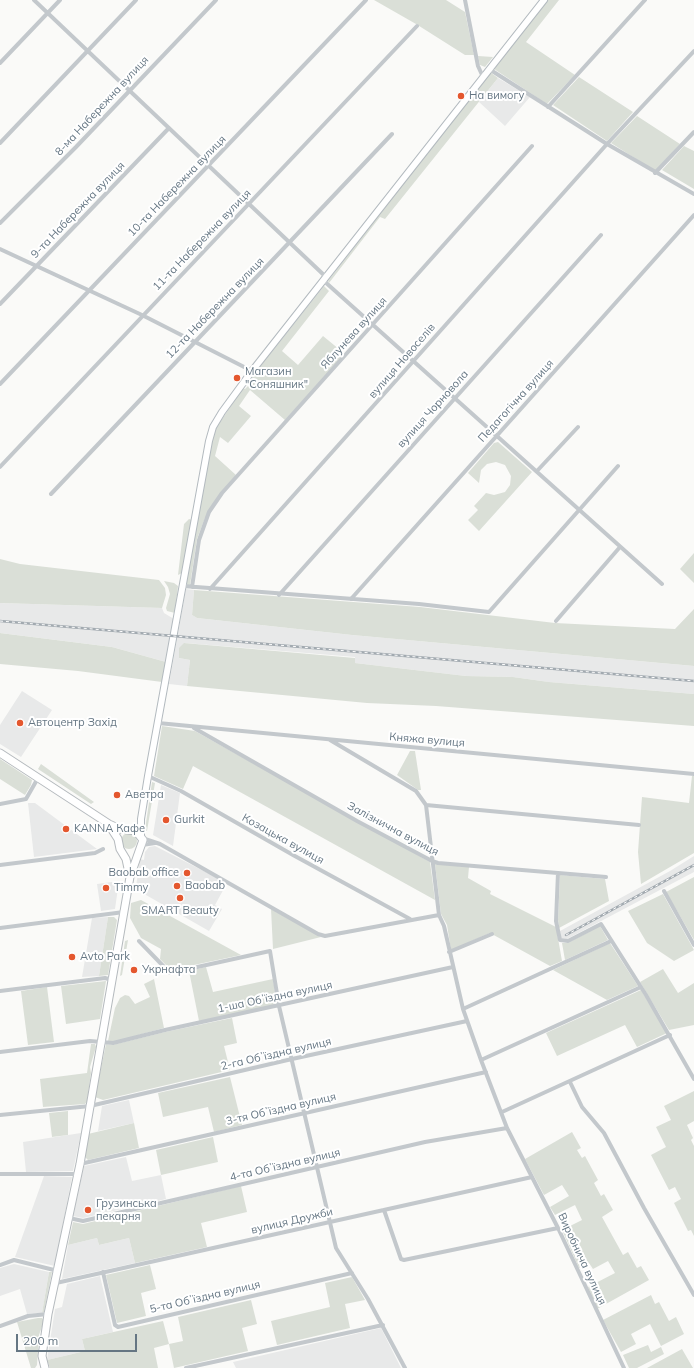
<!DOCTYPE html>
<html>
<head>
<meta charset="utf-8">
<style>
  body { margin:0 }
  #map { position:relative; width:694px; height:1368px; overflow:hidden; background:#fafaf8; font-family:Mulish,sans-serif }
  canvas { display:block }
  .scale { position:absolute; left:16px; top:1334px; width:121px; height:18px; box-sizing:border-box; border:2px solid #657683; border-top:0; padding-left:5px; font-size:12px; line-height:14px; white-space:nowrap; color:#657683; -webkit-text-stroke:3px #fff; paint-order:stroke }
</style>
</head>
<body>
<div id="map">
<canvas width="694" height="1368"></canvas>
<div class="scale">200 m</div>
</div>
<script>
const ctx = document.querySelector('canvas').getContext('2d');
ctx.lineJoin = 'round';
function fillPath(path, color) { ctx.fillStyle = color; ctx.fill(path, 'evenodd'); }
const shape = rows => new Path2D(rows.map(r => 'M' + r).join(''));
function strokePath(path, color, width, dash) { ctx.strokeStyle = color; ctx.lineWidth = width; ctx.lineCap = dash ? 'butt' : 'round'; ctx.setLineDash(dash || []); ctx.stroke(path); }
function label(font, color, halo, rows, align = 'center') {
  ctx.font = font + ' Mulish,sans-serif'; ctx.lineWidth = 4; ctx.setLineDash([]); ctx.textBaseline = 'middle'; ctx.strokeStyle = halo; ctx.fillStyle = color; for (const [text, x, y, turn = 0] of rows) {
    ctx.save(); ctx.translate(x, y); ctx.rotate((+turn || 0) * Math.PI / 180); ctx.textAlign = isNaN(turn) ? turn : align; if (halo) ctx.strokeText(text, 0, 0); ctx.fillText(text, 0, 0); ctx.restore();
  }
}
fillPath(shape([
  [498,78,530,97,505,126,479,102],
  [186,589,194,590,192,615,197,618,352,635,694,666,694,694,549,682,513,677,466,676,355,663,355,657,185,643,179,658,190,660,187,686,169,684],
  [0,603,162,608,164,613,174,619,166,662,112,647,0,633],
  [22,691,52,710,21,757,0,744,0,725],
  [161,785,180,793,173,846,153,835],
  [28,803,35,803,97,849,34,857],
  [155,846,227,883,215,905,222,909,209,931,139,891,136,887,140,859,144,860,145,852,149,847],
  [694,856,694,872,567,939,561,938,560,931,670,871],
  [119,881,115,909,101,911,97,884],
  [108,917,99,976,82,977,92,918],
  [129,1100,134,1123,98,1131,102,1106],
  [81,1133,73,1171,26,1172,23,1142],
  [126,1157,132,1181,161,1175,166,1199,83,1218,73,1216,84,1166],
  [44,1176,72,1177,55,1266,15,1257],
  [97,1238,99,1245,129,1238,135,1263,62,1279,68,1245],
  [14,1264,49,1272,42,1313,27,1314,20,1289,0,1296,0,1268],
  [100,1276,113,1332,82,1339,85,1351,47,1360,55,1309,62,1307,67,1284],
  [381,1328,401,1368,236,1368,233,1362]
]), '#e8e9e9');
fillPath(shape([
  [374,0,446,0,465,12,474,55,465,55,416,24],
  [548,0,559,0,526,42,575,75,547,104,494,69],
  [478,56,493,57,485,67,480,65],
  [490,72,498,78,385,219,380,217,329,283,328,281,470,98,472,99,475,95,473,94],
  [579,77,633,112,607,141,553,105],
  [637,116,680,144,655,171,611,143],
  [684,146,694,151,694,189,662,170],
  [324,286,329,291,282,351,298,365,323,336,345,354,285,420,250,390,239,406,251,416,228,443,220,437,215,456,236,475,205,518,197,539,190,585,186,585,212,442,216,428,243,388,245,389,249,385,247,383],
  [498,442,532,472,479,531,468,520,478,510,474,506,486,493,494,495,505,492,510,485,511,476,505,465,496,462,487,464,481,470,479,483,468,473,494,443],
  [189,519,192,520,182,573,178,575,184,524],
  [694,553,694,583,680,569],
  [0,559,20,564,159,580,165,588,166,595,162,608,0,603],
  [164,581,174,583,178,586,175,613,167,611,166,608,170,594,168,587],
  [194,590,420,607,555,623,675,629,694,609,694,666,352,635,197,618,192,615],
  [0,633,112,647,166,662,162,682,78,671,0,664],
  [184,643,355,658,355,663,466,676,513,677,549,682,694,694,694,726,436,706,367,703,187,686,190,660,179,658,179,648],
  [162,726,195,731,430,862,435,900,193,766,183,789,154,776],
  [410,751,415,751,421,790,418,790,397,775],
  [0,759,32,780,31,785,25,795,0,779],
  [41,764,94,802,91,804,38,769],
  [692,776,694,776,694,853,641,884,638,852,642,797,689,803],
  [152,782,155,783,147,831,146,831,146,823],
  '121 841a8 8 0 1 1 16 0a8 8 0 1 1-16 0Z',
  [435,864,469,867,468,878,491,891,490,894,556,927,562,961,550,966,490,933,451,950,447,925,441,914],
  [560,875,605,879,609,901,559,928,558,920],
  [694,877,694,940,666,892],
  [663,894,694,950,674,961,647,943,628,911],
  [141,900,241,955,175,969,166,965,160,959,161,949,141,938,130,918,131,903],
  [271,909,321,937,273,949],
  [108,917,114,917,117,920,108,975,99,976],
  [600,926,608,940,565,960,562,943,568,943],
  [128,940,122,975,120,976,125,941],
  [610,943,638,986,607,1000,553,970],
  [206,967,213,992,273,979,277,1005,199,1021,189,971],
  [663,969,678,993,694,983,694,1025,669,1030,640,982],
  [154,979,164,1028,113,1042,108,1041,115,1008,120,998,125,995,129,996,135,1004,150,997,144,984],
  [106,981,100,1019,66,1024,61,986],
  [47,987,54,1042,28,1045,21,991],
  [641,990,667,1033,637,1047,625,1025,557,1056,546,1033],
  [232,1018,237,1043,224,1046,230,1070,103,1100,95,1097,106,1044,112,1045,165,1032],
  [91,1044,95,1044,96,1047,90,1067,91,1073,87,1102,85,1104,43,1107,40,1079,87,1073],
  [230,1077,242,1125,214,1132,208,1107,163,1117,158,1093],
  [694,1091,694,1121,687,1125,693,1138,691,1140,694,1146,694,1236,691,1230,688,1231,674,1203,681,1199,675,1187,669,1190,651,1155,666,1147,656,1127,671,1120,664,1106],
  [68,1111,68,1135,52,1137,49,1113],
  [134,1123,139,1148,88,1160,85,1157,88,1134],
  [572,1132,581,1148,577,1150,582,1158,585,1156,598,1180,594,1183,601,1196,604,1194,613,1210,602,1217,623,1255,628,1252,637,1268,641,1266,649,1280,597,1309,588,1287,615,1273,608,1261,593,1269,589,1263,579,1268,562,1230,582,1220,575,1205,555,1215,550,1207,569,1196,562,1185,544,1195,525,1159],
  [213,1137,218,1162,161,1175,156,1150],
  [241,1186,247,1212,201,1223,207,1247,135,1263,129,1238,99,1245,97,1238,68,1245,73,1222,83,1224],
  [150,1265,156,1289,141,1293,146,1316,117,1323,106,1275],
  [49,1272,52,1272,44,1312,42,1313],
  [352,1277,365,1300,345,1304,350,1328,277,1345,271,1321,330,1307,325,1283],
  [651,1295,655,1304,659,1302,669,1321,676,1317,684,1334,661,1346,650,1324,631,1334,636,1344,621,1352,603,1320],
  [251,1300,257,1324,242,1328,248,1351,174,1368,169,1344,183,1341,178,1317],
  [38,1318,42,1318,44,1321,39,1335,37,1365,35,1368,31,1368,17,1322],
  [163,1321,169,1344,154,1348,158,1368,50,1368,47,1360,85,1351,82,1339],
  [648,1345,651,1352,661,1347,664,1354,637,1368,629,1368,623,1355],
  [682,1349,693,1368,647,1368]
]), '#dadfd7');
const secondary = shape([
  [141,836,141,819,148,776,209,441,213,427,222,412,252,371,544,0]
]);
const primary = shape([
  [0,753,109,824,120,829,136,831,143,840,130,877,80,1164,48,1314,42,1356,45,1368],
  [109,825,118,839,120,849,126,859,129,873]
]);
strokePath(secondary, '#b3babf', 8);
strokePath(primary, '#b5babe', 9);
strokePath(shape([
  [34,0,326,277],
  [465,0,478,66,483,77],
  [0,63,60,0],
  [489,69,607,144,694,194],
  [548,107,645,0],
  [0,143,136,0],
  [655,173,694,132],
  [0,223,76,147,216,0],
  [0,249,142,315,252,371],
  [324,281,662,584],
  [0,304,169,128],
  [0,384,366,0],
  [0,467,417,26],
  [537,471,578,427],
  [51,494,392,134],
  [183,586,419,604,489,612,618,466],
  [192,587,199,540,209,512,222,493,532,146],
  [210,589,607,144,694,51],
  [279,595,601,235],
  [351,599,694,215],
  [556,621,620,547],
  [158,723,694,774],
  [194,728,357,821,432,861,438,863,606,877],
  [330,740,416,791,426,805,439,915,444,926,463,1009,481,1060,507,1128,558,1228,624,1368],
  [148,776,181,791,293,855,410,919],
  [0,804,26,799,38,778],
  [426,805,639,825],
  [142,838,160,844,318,934,325,936,439,915],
  [142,845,155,843],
  [0,865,95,853,103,849],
  [558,873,556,921,560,940,568,941,601,924,646,995,694,1079],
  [664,891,694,945],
  [0,928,124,912],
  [139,941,170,973,270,951,279,1006,336,1248,368,1299,405,1368],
  [449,952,492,934],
  [0,991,105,978,112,980],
  [463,1009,611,941],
  [0,1052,90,1041,113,1043,165,1030,453,967],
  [481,1060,641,987],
  [570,1082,582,1107,604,1133,644,1208,694,1295],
  [502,1112,670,1035],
  [0,1115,90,1106,292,1059,467,1021],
  [80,1164,486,1072],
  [0,1174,78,1174],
  [384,1210,401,1259,404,1260,558,1228],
  [69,1218,83,1221,425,1142,507,1128],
  [0,1265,14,1260,58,1271],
  [103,1272,115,1325,118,1327,352,1273],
  [56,1283,532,1177],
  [0,1326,28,1316,48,1314],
  [186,1368,383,1325]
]), '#c3c8cc', 4);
strokePath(secondary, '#fff', 6);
strokePath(primary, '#fff', 7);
const rail = shape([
  [0,621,694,681],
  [566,935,694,865]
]);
strokePath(rail, '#a2aab0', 2.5);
strokePath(rail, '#fff', 1, [3]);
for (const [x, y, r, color] of [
  [461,96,4,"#e4572e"],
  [237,378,4,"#e4572e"],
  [20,723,4,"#e4572e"],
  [117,795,4,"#e4572e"],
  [166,820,4,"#e4572e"],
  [66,829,4,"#e4572e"],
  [187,873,4,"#e4572e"],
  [177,886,4,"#e4572e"],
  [106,888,4,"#e4572e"],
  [180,898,4,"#e4572e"],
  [72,957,4,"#e4572e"],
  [134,970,4,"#e4572e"],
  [88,1210,4,"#e4572e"]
]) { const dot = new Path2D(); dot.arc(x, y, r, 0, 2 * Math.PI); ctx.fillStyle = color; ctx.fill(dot); strokePath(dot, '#fff', 1.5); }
label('11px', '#657683', '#fff', [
  ["На вимогу",469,96],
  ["Магазин",245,372],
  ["\"Соняшник\"",245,385],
  ["Автоцентр Захід",28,723],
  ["Аветра",125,795],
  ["Gurkit",174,820],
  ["KANNA Кафе",74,829],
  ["Baobab office",179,873,"right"],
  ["Baobab",185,886],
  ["Timmy",114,888],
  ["SMART Beauty",180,911,"center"],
  ["Avto Park",80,957],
  ["Укрнафта",142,970],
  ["Грузинська",96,1204],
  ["пекарня",96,1217]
], 'left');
label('11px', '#657683', '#fff', [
  ["8-ма Набережна вулиця",102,106,-47],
  ["10-та Набережна вулиця",177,186,-46],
  ["9-та Набережна вулиця",78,210,-46],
  ["11-та Набережна вулиця",202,240,-46],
  ["12-та Набережна вулиця",215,308,-46],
  ["Яблунева вулиця",354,333,-48],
  ["вулиця Новоселів",402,361,-49],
  ["Педагогічна вулиця",516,401,-48],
  ["вулиця Чорновола",433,409,-48],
  ["Княжа вулиця",427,740,5],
  ["Залізнична вулиця",393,829,28],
  ["Козацька вулиця",283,839,29],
  ["1-ша Обʼїздна вулиця",275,997,-12],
  ["2-га Обʼїздна вулиця",276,1054,-13],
  ["3-тя Обʼїздна вулиця",281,1109,-13],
  ["4-та Обʼїздна вулиця",285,1165,-13],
  ["вулиця Дружби",292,1221,-13],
  ["Виробнича вулиця",582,1259,65],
  ["5-та Обʼїздна вулиця",205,1297,-13]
]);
</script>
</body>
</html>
